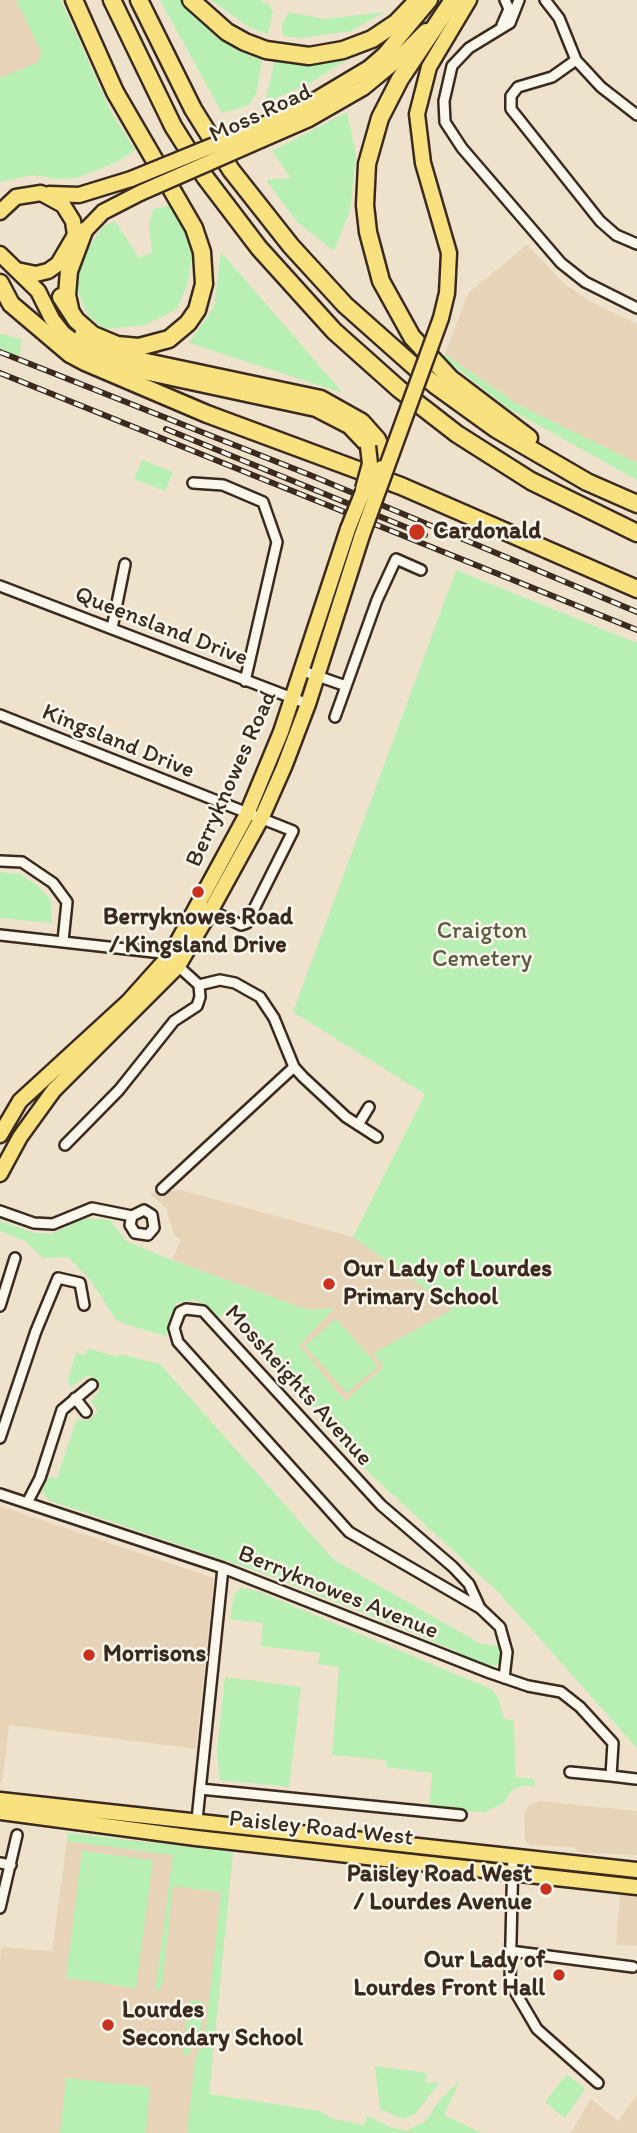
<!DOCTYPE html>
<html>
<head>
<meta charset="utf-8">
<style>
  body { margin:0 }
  canvas { display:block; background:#efe2cd }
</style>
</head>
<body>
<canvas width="637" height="2133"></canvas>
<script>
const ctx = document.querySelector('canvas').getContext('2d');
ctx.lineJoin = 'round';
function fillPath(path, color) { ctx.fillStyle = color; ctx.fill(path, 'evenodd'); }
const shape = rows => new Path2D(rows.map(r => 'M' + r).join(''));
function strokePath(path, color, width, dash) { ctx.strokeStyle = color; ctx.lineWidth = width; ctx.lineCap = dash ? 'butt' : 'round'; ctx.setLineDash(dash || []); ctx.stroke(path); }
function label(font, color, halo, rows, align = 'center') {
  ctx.font = font + ' Itim,sans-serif'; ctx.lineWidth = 5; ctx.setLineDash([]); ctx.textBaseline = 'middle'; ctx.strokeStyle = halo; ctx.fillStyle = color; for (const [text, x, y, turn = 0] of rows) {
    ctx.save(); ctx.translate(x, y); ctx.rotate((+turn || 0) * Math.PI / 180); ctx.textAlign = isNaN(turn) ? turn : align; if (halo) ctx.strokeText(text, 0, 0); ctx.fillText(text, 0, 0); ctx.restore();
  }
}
fillPath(shape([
  [0,0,23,0,52,58,0,168],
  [527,245,567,286,599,306,637,324,637,463,517,404,445,354,468,293],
  [181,1190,353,1237,454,1309,375,1353,385,1366,345,1401,299,1346,333,1309,308,1310,172,1260,181,1240,174,1235,166,1208,149,1193],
  [0,1506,214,1578,196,1749,9,1725,2,1783,0,1783],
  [540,1801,637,1811,637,1855,588,1853,577,1852,574,1847,530,1845,525,1841,524,1812,529,1805],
  [68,1833,233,1852,205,2133,0,2133,0,1956,2,1947,52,1951],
  [620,1895,637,1896,637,1946,616,1945],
  [637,2095,637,2133,570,2133,591,2099,618,2121]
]), '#e7d4b8');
fillPath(shape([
  [16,0,61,0,112,114,135,150,117,162,77,178,57,179,33,175,0,182,0,78,37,63,42,54],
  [160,0,182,0,192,14,222,35,263,54,257,92,249,105,222,113],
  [211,0,259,0,269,5,273,12,268,34,250,28],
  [289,12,325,19,384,12,351,31,301,38,283,36,282,24],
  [367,47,310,83,265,103,276,55],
  [347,112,356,154,350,211,334,251,297,222,266,180,291,178,272,151],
  [169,206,181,219,193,248,188,282,177,309,145,325,104,329,88,316,72,277,80,262,102,227,115,221,139,258,152,253,149,225,153,209],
  [221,252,343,393,189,343,214,307],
  [0,334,21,339,20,357,0,349],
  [445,354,517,404,637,463,637,480,506,407,443,357],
  [142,460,173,472,165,491,134,479],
  [456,570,637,643,637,1748,499,1593,338,1444,343,1438,227,1312,219,1318,204,1304,194,1300,176,1303,166,1336,131,1326,116,1320,91,1281,68,1257,43,1258,25,1241,0,1231,0,1221,35,1233,51,1234,85,1218,110,1220,126,1241,172,1260,308,1310,334,1308,299,1346,345,1401,384,1367,374,1353,453,1309,353,1237,425,1094,293,1012],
  [0,872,20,874,37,885,51,900,52,923,0,918],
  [336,1319,378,1366,347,1393,305,1346],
  [88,1348,117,1357,119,1354,160,1364,334,1560,481,1644,499,1646,502,1658,498,1664,490,1668,473,1662,458,1652,396,1626,262,1573,48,1500,42,1490,49,1477,57,1479,77,1418,87,1421,98,1412,91,1401,100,1391,88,1375,70,1388,68,1379,76,1353,85,1355],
  [240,1588,257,1591,491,1689,498,1697,504,1719,514,1720,515,1777,534,1779,535,1786,521,1786,511,1791,504,1803,485,1812,429,1809,432,1773,386,1767,386,1760,332,1755,339,1667,318,1664,320,1653,260,1646,263,1623,230,1619,234,1595],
  [225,1677,301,1687,289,1787,220,1780,217,1751],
  [68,1833,233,1852,209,2094,320,2111,333,2119,364,2125,367,2116,390,2127,406,2131,426,2121,439,2101,460,2080,444,2115,481,2133,187,2133,195,2061,206,2030,221,1892,173,1886,162,1985,155,1993,173,1855,67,1841],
  [82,1851,153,1860,136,1988,66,1978],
  [189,2000,204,2002,201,2029,188,2056,183,2055],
  [375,2066,427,2073,426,2083,440,2082,415,2114,402,2119,380,2109],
  [567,2074,585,2089,565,2118,545,2102],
  [66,2078,150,2087,146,2133,60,2133]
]), '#b8efb2');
const street = shape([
  [519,0,510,23,469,48,452,66,444,101,445,122,462,148,561,263,585,282,637,308],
  [545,0,559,18,576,60,601,87,637,115],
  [502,25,509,9,505,0],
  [576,60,552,77,518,87,511,96,511,109,600,221,616,235,637,244],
  [193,483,223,485,263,502,277,542,245,681],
  [0,586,308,704],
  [112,628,125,564],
  [303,671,346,686],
  [0,715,293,831,247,923,241,925,206,908],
  [335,717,377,600,396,559,421,570],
  [0,861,22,862,53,883,67,902,63,941],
  [0,935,171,954,178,966,199,985,200,997,197,1006,174,1021,119,1090,65,1145],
  [199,985,220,980,235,983,260,997,274,1018,294,1067,303,1077,346,1117,377,1137],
  [358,1125,369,1107],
  [162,1189,294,1067],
  [0,1211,34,1223,53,1224,92,1208,132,1216,144,1210,152,1215,154,1228,148,1235,135,1233,130,1225,132,1216],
  [0,1306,15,1258],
  [75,1398,86,1412],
  [0,1438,36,1331,58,1278,80,1283,84,1305],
  [0,1494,223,1568,490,1673,528,1686,561,1692,580,1707,613,1743,611,1776,570,1772],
  [27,1503,40,1478,62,1410,92,1385],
  [480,1608,469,1584,453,1567,381,1505,203,1311,186,1309,180,1312,174,1328,178,1342,349,1532,480,1608,500,1627,507,1652,504,1678],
  [611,1776,636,1779],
  [200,1789,461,1815],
  [197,1820,223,1568],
  [513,1855,510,1983,537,2029,598,2083],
  [0,1863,11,1865],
  [0,1908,17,1835],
  [510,1951,633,1967]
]);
const primary = shape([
  [256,128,302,108,369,68,385,54,430,0],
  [263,139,309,119,363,88,397,60,426,31],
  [49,194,79,195,131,179],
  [0,212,16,197,41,193,63,205,73,221,75,235,58,264,48,271,36,274,17,270],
  [77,239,103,212,140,193],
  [0,254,38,291,52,319,63,333,92,355,144,372,316,409,349,426,368,446],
  [441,318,447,293,449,253,423,163,417,114,429,67,469,0],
  [82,335,99,346,123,356,321,398,362,421,378,439,388,462],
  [0,1135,20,1101,128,1002,171,954,247,814,281,732,348,529],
  [0,1174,20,1137,54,1090,178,966,211,910,261,819,284,767,308,704,362,535],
  [0,1800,637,1870],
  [0,1812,196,1838,637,1887]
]);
const highway = shape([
  [112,0,173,126,205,177,259,248,334,331,399,389,457,434,531,481,637,533],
  [139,0,193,109,231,170,291,246,345,305,435,385,496,429,587,482,637,504],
  [191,0,227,32,245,42,266,50,309,56,343,50,372,39,396,23,418,0],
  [453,0,400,79,380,118,367,164,365,205,368,232,381,281,412,337,450,378,529,438],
  [0,283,11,304,70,354,85,362,207,414,401,486,637,589],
  [61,297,76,320,93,335,117,345,139,347,169,339,188,323,197,310,204,284,202,252,194,228,115,92,74,0],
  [70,309,67,295,69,271,84,231]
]);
strokePath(street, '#3b2a1e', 14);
strokePath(primary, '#3b2a1e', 19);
strokePath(highway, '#3b2a1e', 21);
strokePath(street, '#fbf7ec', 9);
strokePath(primary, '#fae180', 14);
strokePath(highway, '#fae180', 16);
const rail = shape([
  [0,352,310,475,637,612],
  [0,373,637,630],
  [166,429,425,535]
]);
strokePath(rail, '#3b2a1e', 6);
strokePath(rail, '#fbf7ec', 3.5, [10]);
const primaryBridge = shape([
  [131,179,256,128],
  [140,193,263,139],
  [363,489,370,464,368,446],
  [348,529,362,494,382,468],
  [362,535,441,318]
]);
strokePath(primaryBridge, '#3b2a1e', 19, []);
strokePath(primaryBridge, '#fae180', 14);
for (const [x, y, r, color] of [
  [417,532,9,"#c8321e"],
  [198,892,7,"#c8321e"],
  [329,1284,7,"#c8321e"],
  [89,1655,7,"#c8321e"],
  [546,1889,7,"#c8321e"],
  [559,1975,7,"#c8321e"],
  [108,2025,7,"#c8321e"]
]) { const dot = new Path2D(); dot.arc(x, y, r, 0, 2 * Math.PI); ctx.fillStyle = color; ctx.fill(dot); strokePath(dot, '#fbf7ec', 2.5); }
label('24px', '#3b2a1e', '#fbf7ec', [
  ["Moss Road",261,114,-25],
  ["Queensland Drive",161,627,21],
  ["Kingsland Drive",118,742,22],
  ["Berryknowes Road",232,779,-66],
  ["Mossheights Avenue",298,1386,48],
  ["Berryknowes Avenue",338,1593,22],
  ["Paisley Road West",321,1829,6]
]);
label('bold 24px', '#3b2a1e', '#fbf7ec', [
  ["Cardonald",433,532],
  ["Berryknowes Road",198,918,"center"],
  ["/ Kingsland Drive",198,946,"center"],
  ["Our Lady of Lourdes",343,1270],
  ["Primary School",343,1298],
  ["Morrisons",103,1655],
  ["Paisley Road West",532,1875,"right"],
  ["/ Lourdes Avenue",532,1903,"right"],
  ["Our Lady of",545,1961,"right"],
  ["Lourdes Front Hall",545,1989,"right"],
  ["Lourdes",122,2011],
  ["Secondary School",122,2039]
], 'left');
label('24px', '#5a5b43', '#fbf7ec', [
  ["Craigton",482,932],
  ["Cemetery",482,960]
]);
</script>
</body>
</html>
